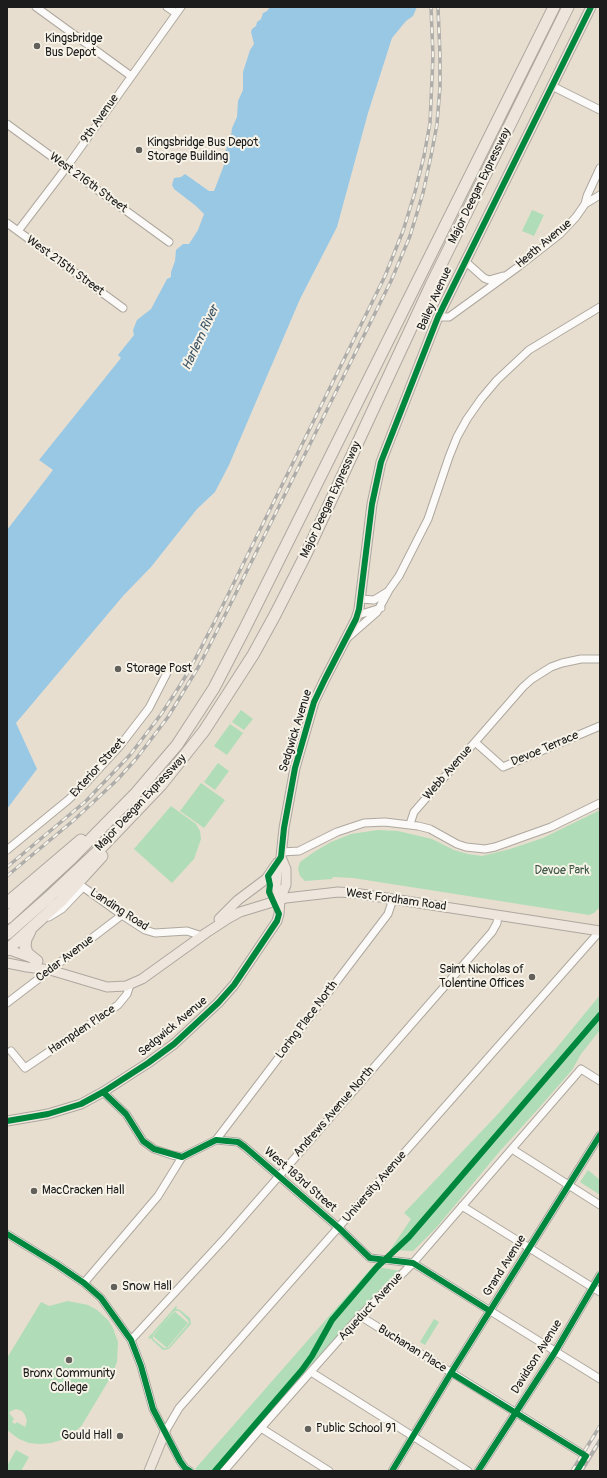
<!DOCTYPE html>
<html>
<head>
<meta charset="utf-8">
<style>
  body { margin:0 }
  #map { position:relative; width:607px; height:1478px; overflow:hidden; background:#e7decf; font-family:Pangolin,sans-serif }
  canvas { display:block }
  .frame { position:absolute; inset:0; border:8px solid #1c1c1c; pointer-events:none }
</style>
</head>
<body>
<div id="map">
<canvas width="607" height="1478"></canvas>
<div class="frame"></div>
</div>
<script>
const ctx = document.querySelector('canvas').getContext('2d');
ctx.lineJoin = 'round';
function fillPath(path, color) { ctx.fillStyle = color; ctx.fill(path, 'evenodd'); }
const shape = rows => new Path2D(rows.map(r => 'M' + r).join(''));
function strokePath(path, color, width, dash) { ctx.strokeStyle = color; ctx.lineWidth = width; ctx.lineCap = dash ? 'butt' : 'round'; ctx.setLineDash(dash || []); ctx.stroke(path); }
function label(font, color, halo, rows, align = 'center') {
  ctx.font = font + ' Pangolin,sans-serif'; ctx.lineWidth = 4; ctx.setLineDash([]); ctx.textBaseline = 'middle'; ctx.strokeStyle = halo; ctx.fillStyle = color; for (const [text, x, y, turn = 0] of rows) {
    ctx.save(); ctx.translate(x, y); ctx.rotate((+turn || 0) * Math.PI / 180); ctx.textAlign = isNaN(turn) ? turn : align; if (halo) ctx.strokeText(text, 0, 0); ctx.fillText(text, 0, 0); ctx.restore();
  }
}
fillPath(shape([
  [532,210,544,215,534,236,522,231],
  [241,710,253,719,244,730,232,722],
  [230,724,243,733,227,755,214,746],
  [218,763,229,771,215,790,204,782],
  [201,783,225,800,204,828,180,811],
  [171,806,196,824,200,831,201,839,194,859,172,883,134,849],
  [600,810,600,907,594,913,589,915,353,878,333,877,332,879,305,881,300,876,298,869,300,862,314,852,331,842,351,834,378,830,398,831,432,839,454,850,468,854,482,856,510,849,543,838],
  [600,995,600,1030,581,1054,572,1070,538,1109,500,1151,436,1228,413,1251,390,1250,411,1219,404,1213,496,1116,554,1051],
  [588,1170,600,1180,600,1195,580,1182],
  [373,1266,400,1271,357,1314,219,1471,198,1471,195,1469],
  [68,1301,88,1305,97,1310,108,1320,113,1328,118,1342,117,1362,112,1375,82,1425,75,1432,61,1440,51,1443,40,1444,29,1443,19,1439,7,1430,7,1358,41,1302,49,1306],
  [16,1409,22,1411,25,1415,27,1421,25,1427,17,1422,15,1424,12,1422,14,1419,9,1413,11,1411],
  [176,1306,177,1307,176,1309,180,1310,190,1318,191,1324,169,1349,163,1350,152,1340,151,1338,149,1339,148,1338],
  [175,1311,179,1311,188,1320,189,1323,168,1348,164,1348,153,1339,153,1335],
  [174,1311,188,1323,167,1348,153,1336],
  [434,1319,439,1322,425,1345,420,1342],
  [16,1450,29,1457,21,1471,7,1471,7,1466]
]), '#b0ddb7');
fillPath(shape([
  [270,7,417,7,413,16,406,21,392,38,368,113,337,227,300,299,229,465,215,492,197,509,151,567,123,596,16,723,37,769,7,809,7,530,53,470,39,460,121,358,118,355,134,335,133,330,137,320,151,309,167,279,171,277,171,272,175,261,176,250,183,244,189,244,198,230,204,214,196,206,174,189,172,185,174,178,181,177,185,174,209,191,214,191,224,165,224,155,231,136,232,128,237,117,238,101,243,90,243,72,250,50,254,44,251,32,252,29,256,26,257,22,261,19,263,13,267,11]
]), '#99c8e5');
const minor = shape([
  [36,7,131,76],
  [167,7,176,13],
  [552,86,600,110],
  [7,124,169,242],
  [585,204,600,195],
  [7,223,123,308],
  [18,231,66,168,181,7],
  [465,261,484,278,489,280,503,276],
  [438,317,449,317,518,267,560,234,576,217,585,204,587,196,600,168],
  [361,599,374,600,387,592],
  [358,615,381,608],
  [346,639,377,612,389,590,399,576,428,519,449,457,457,437,467,419,481,399,497,380,529,350,600,307],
  [475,742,503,767,600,726],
  [410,824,414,812,523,687,532,679,551,667,562,663,581,659,600,659],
  [7,850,68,800,85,784,119,747,149,708,169,669],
  [282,852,299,851,337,832,364,823,385,822,418,826,430,829,457,844,466,847,485,849,495,847,551,827,600,803],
  [49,917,62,909,83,887,122,915,145,930,155,933,187,931,202,936],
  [7,1003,122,915],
  [11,1051,25,1068,118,1005,127,994,130,985],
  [103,1092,126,1114,143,1141,154,1149,172,1155,182,1157,216,1140,238,1142,245,1147,339,1228,370,1258,413,1263,600,1379],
  [216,1140,388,914,393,899],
  [512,1149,600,1205],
  [462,1206,600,1292],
  [7,1234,56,1264,84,1283,101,1298,131,1340,141,1366,153,1409,180,1461,185,1468,190,1471],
  [84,1283,158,1196,182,1157],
  [360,1316,586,1456],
  [131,1340,225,1238,492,932,497,923,498,915],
  [311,1372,468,1471],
  [261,1428,329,1471],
  [165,1432,179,1408,600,931],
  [224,1471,261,1428,360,1316,413,1263,581,1069,600,1081],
  [392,1471,451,1373,600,1135],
  [478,1471,555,1352,600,1275]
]);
const major = shape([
  [280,899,286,885,286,869,281,857],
  [219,919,238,900,266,879,277,863],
  [7,949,32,958],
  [7,963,27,967,50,970,107,987,126,986,142,979,206,933,229,918,240,912,286,898,338,892,354,893,600,931],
  [7,1121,48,1114,81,1104,103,1092,148,1063,174,1044,218,1003,234,985,277,921,279,914,280,899,276,887,277,870,281,857,284,828,295,768,314,702,325,679,356,619,359,609,372,504,381,462,438,317,591,7],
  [149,1471,165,1432],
  [577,1471,600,1434]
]);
const highway = shape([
  [7,903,81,840],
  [7,918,72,858,136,793,177,745,214,688,245,628,554,7],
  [30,931,26,939,25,946,27,953,37,961],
  [7,934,49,897,99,850,161,785,204,731,253,655,275,615,306,554,431,285,568,7],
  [7,950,61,901,102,856]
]);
strokePath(minor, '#aea89f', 9);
strokePath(major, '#aea89f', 11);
strokePath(highway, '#aea89f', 13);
strokePath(minor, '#fbfaf8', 7);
strokePath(major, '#eee5dd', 9);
strokePath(highway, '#eee5dd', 11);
const rail = shape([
  [7,867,86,801,130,755,162,713,179,687,190,669,218,615,385,276,403,231,415,192,424,156,430,123,433,56,431,7],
  [7,876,74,820,117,780,136,759,168,717,199,666,225,615,391,281,410,236,423,193,431,156,437,124,440,87,440,55,438,7],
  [572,1471,600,1426],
  [581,1471,600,1440]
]);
strokePath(rail, '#aeadaa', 3.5);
strokePath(rail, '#f7f3e8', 2, [6]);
strokePath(shape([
  [103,1092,126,1114,143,1141,154,1149,182,1157,216,1140,238,1142,245,1147,339,1228,370,1258,413,1263,490,1311],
  [7,1121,48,1114,81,1104,103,1092,148,1063,174,1044,218,1003,234,985,277,921,279,914,269,892,270,885,268,876,281,857,284,828,295,768,314,702,325,679,356,619,359,609,372,504,381,462,438,317,591,7],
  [7,1234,56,1264,84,1283,101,1298,131,1340,141,1366,153,1409,180,1461,185,1468,190,1471],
  [451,1373,586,1456,577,1471],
  [215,1471,302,1370,312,1356,332,1320,377,1267,409,1237,600,1015],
  [392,1471,451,1373,600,1135],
  [478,1471,555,1352,600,1275]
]), '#00873e', 6);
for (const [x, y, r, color] of [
  [37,46,4,"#63605b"],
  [139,150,4,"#63605b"],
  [118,669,4,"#63605b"],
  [532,977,4,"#63605b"],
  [34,1191,4,"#63605b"],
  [114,1287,4,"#63605b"],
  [69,1360,4,"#63605b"],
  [308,1429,4,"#63605b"],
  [120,1436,4,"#63605b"]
]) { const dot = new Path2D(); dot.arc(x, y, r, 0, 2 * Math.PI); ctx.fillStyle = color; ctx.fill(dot); strokePath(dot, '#f7f3e8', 1.5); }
label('12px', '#1c1c1c', '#f7f3e8', [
  ["Kingsbridge",45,39],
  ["Bus Depot",45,53],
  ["Kingsbridge Bus Depot",147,143],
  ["Storage Building",147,157],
  ["Storage Post",126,669],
  ["Saint Nicholas of",524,970,"right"],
  ["Tolentine Offices",524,984,"right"],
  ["MacCracken Hall",42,1191],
  ["Snow Hall",122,1287],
  ["Bronx Community",69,1374,"center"],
  ["College",69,1388,"center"],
  ["Public School 91",316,1429],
  ["Gould Hall",112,1436,"right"]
], 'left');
label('12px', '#1c1c1c', '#f7f3e8', [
  ["9th Avenue",100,119,-55],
  ["West 216th Street",88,183,36],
  ["Major Deegan Expressway",480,186,-64],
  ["Heath Avenue",544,244,-40],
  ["West 215th Street",65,266,36],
  ["Bailey Avenue",435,299,-66],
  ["Major Deegan Expressway",331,500,-65],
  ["Sedgwick Avenue",296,731,-73],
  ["Devoe Terrace",545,749,-23],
  ["Exterior Street",98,768,-48],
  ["Webb Avenue",448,773,-49],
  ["Major Deegan Expressway",141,803,-47],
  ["West Fordham Road",396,900,8],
  ["Landing Road",119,910,33],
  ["Cedar Avenue",65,959,-37],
  ["Loring Place North",307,1020,-53],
  ["Sedgwick Avenue",173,1027,-40],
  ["Hampden Place",82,1030,-34],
  ["Andrews Avenue North",334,1112,-49],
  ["West 183rd Street",300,1180,41],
  ["University Avenue",375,1187,-49],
  ["Grand Avenue",505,1266,-58],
  ["Aqueduct Avenue",371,1307,-47],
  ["Buchanan Place",412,1349,32],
  ["Davidson Avenue",537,1357,-58]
]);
label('12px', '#3b5644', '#f7f3e8', [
  ["Devoe Park",562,871]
]);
label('italic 13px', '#3c5566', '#f7f3e8', [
  ["Harlem River",201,338,-65]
]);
</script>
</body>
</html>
